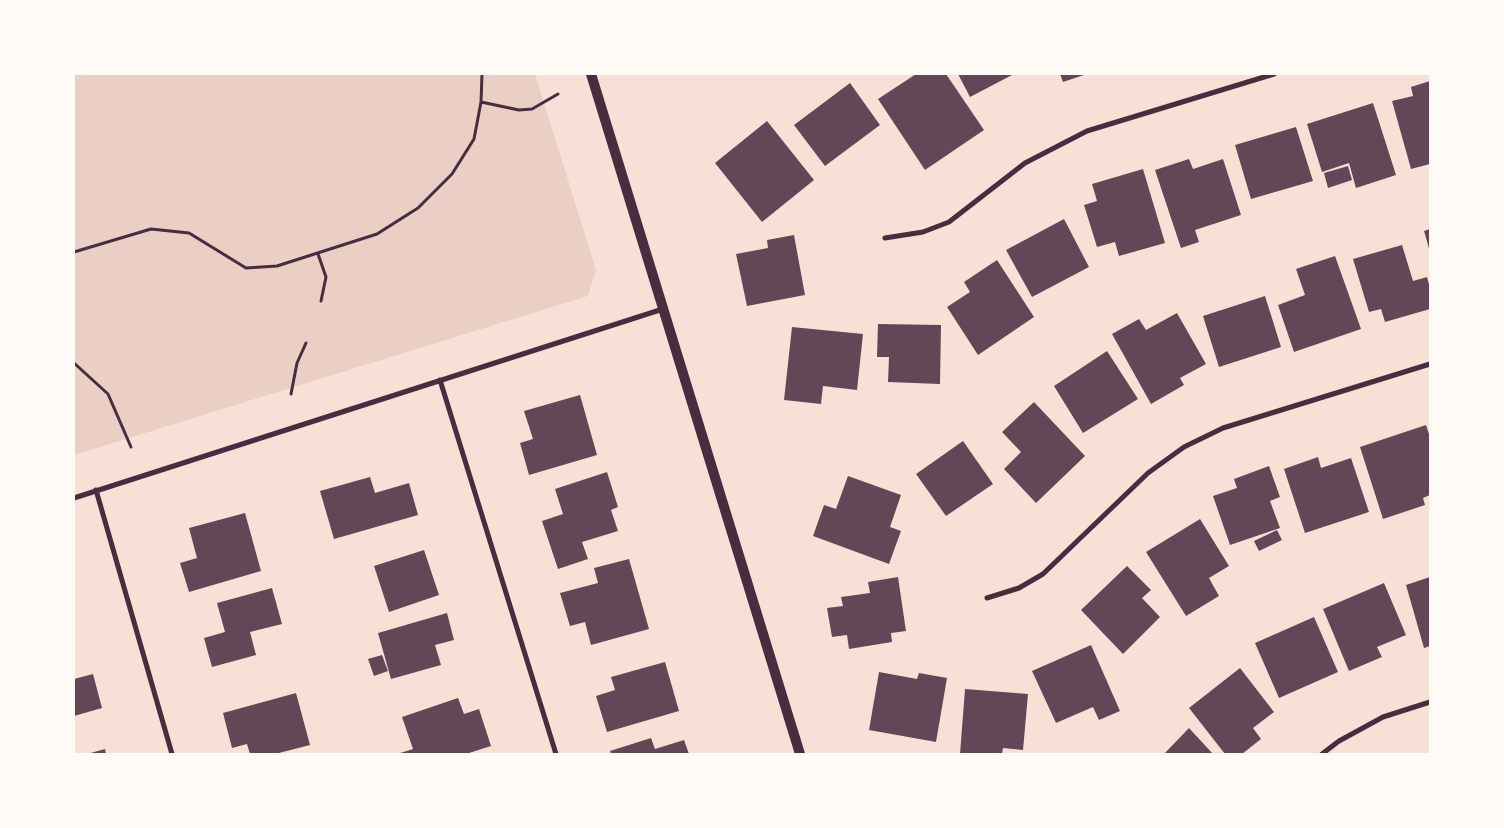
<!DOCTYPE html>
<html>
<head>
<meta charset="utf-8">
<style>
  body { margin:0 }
  #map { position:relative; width:1504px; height:828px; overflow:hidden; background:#f7e1d7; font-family:Literata,serif }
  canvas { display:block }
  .frame { position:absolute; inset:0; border:75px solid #fffaf5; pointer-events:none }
</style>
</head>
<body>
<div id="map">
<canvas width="1504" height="828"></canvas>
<div class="frame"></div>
</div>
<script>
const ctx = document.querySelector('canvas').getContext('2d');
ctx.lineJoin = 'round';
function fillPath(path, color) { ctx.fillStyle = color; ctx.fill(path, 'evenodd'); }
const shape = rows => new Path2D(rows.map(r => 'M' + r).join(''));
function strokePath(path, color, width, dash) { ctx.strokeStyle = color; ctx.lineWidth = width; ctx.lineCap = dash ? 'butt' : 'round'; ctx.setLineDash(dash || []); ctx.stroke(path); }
fillPath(shape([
  [74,74,535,74,596,270,588,296,74,455]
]), '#ebcfc5');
fillPath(shape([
  [916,74,946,74,984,130,925,170,878,99],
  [958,74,1014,74,970,97],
  [1060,74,1087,74,1063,82],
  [1430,81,1430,164,1411,169,1392,101,1413,96,1411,87],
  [850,83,880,125,825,166,794,125],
  [1373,103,1396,175,1356,188,1349,163,1322,172,1307,124],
  [767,121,814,180,762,222,715,163],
  [1296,127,1313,181,1251,199,1235,145],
  [1189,159,1193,169,1223,159,1241,215,1195,230,1199,242,1181,248,1155,170],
  [1348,166,1352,180,1328,188,1324,173],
  [1143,169,1165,243,1119,256,1115,242,1097,247,1084,205,1097,201,1092,184],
  [1064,219,1089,267,1032,297,1006,250],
  [1430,229,1430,252,1424,231],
  [794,235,805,295,747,306,736,254,768,248,767,240],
  [1402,245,1413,281,1427,277,1430,288,1430,309,1385,322,1381,309,1369,312,1353,259],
  [1335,256,1361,329,1294,352,1278,305,1305,295,1296,269],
  [997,260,1034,317,978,355,947,307,970,292,964,282],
  [1265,296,1281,347,1219,367,1203,316],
  [1177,313,1206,364,1180,378,1184,385,1151,404,1112,334,1139,319,1146,330],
  [878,324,941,325,940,384,888,382,889,357,877,357],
  [792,327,863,334,857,390,823,386,821,404,784,400],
  [1107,351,1138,399,1083,433,1054,386],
  [580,395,597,455,529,475,520,443,533,439,524,411],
  [1034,402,1085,456,1036,503,1004,469,1021,452,1002,432],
  [1426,425,1430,437,1430,495,1423,498,1425,505,1383,519,1360,447],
  [963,441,993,484,946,516,916,474],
  [1318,457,1321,468,1351,458,1369,512,1305,533,1284,469],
  [1269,466,1280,497,1270,501,1280,528,1230,545,1213,496,1237,488,1234,479],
  [607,472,618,507,611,510,618,531,582,542,588,559,558,569,542,521,563,514,555,489],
  [848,476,901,495,890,527,901,531,889,564,813,536,824,505,836,509],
  [370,477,375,493,409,483,418,515,334,539,320,491],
  [245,513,261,571,189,592,180,563,197,558,189,528],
  [1200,519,1229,566,1209,578,1219,596,1186,616,1146,552],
  [1277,530,1282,540,1259,551,1254,541],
  [424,550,439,595,389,612,374,566],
  [629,559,649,629,591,645,585,622,570,626,560,593,598,583,594,568],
  [1127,566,1151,590,1142,598,1160,617,1123,654,1081,610],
  [898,577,906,631,891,633,892,642,849,649,847,635,832,637,827,608,843,606,841,597,870,593,868,582],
  [1430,577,1430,646,1424,648,1406,585],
  [1384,583,1406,635,1377,647,1382,657,1349,671,1323,609],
  [272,588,282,624,250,632,256,655,212,667,204,638,225,632,217,603],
  [447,613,454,640,435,645,441,665,391,679,378,633],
  [1314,617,1338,672,1279,698,1255,643],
  [1091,645,1120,711,1099,720,1093,707,1056,723,1032,671],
  [382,655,388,671,374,676,368,659],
  [665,662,679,711,607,732,596,696,615,690,611,677],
  [1240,668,1274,712,1253,728,1261,739,1242,754,1225,754,1189,708],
  [879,672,917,679,919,673,947,678,936,742,869,730],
  [93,674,102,708,74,716,74,679],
  [965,689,1028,694,1023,750,1003,748,1002,754,960,754],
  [296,693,310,745,275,754,250,754,247,744,232,748,223,713],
  [458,698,464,714,479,709,491,746,466,754,397,754,413,749,402,717],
  [1189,728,1213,754,1164,754],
  [651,738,655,749,684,740,689,754,611,754,610,751],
  [105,749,106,754,87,754]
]), '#644757');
strokePath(shape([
  [481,102,519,110,532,109,558,94],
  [74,252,151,229,189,233,246,268,277,266,377,234,418,208,452,174,474,139,481,102,482,74],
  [318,254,326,277,321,301],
  [74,363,108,394,131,447],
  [291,394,297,363,306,343]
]), '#4a2c40', 3);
strokePath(shape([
  [885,238,923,232,949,222,1025,163,1087,131,1274,74],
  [440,380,556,754],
  [96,490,172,754],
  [74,498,663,309],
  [987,598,1019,588,1043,574,1148,473,1184,447,1223,428,1430,364],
  [1322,754,1339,741,1383,717,1430,702]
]), '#4a2c40', 5);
strokePath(shape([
  [591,74,800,754]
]), '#4a2c40', 10);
</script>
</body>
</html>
